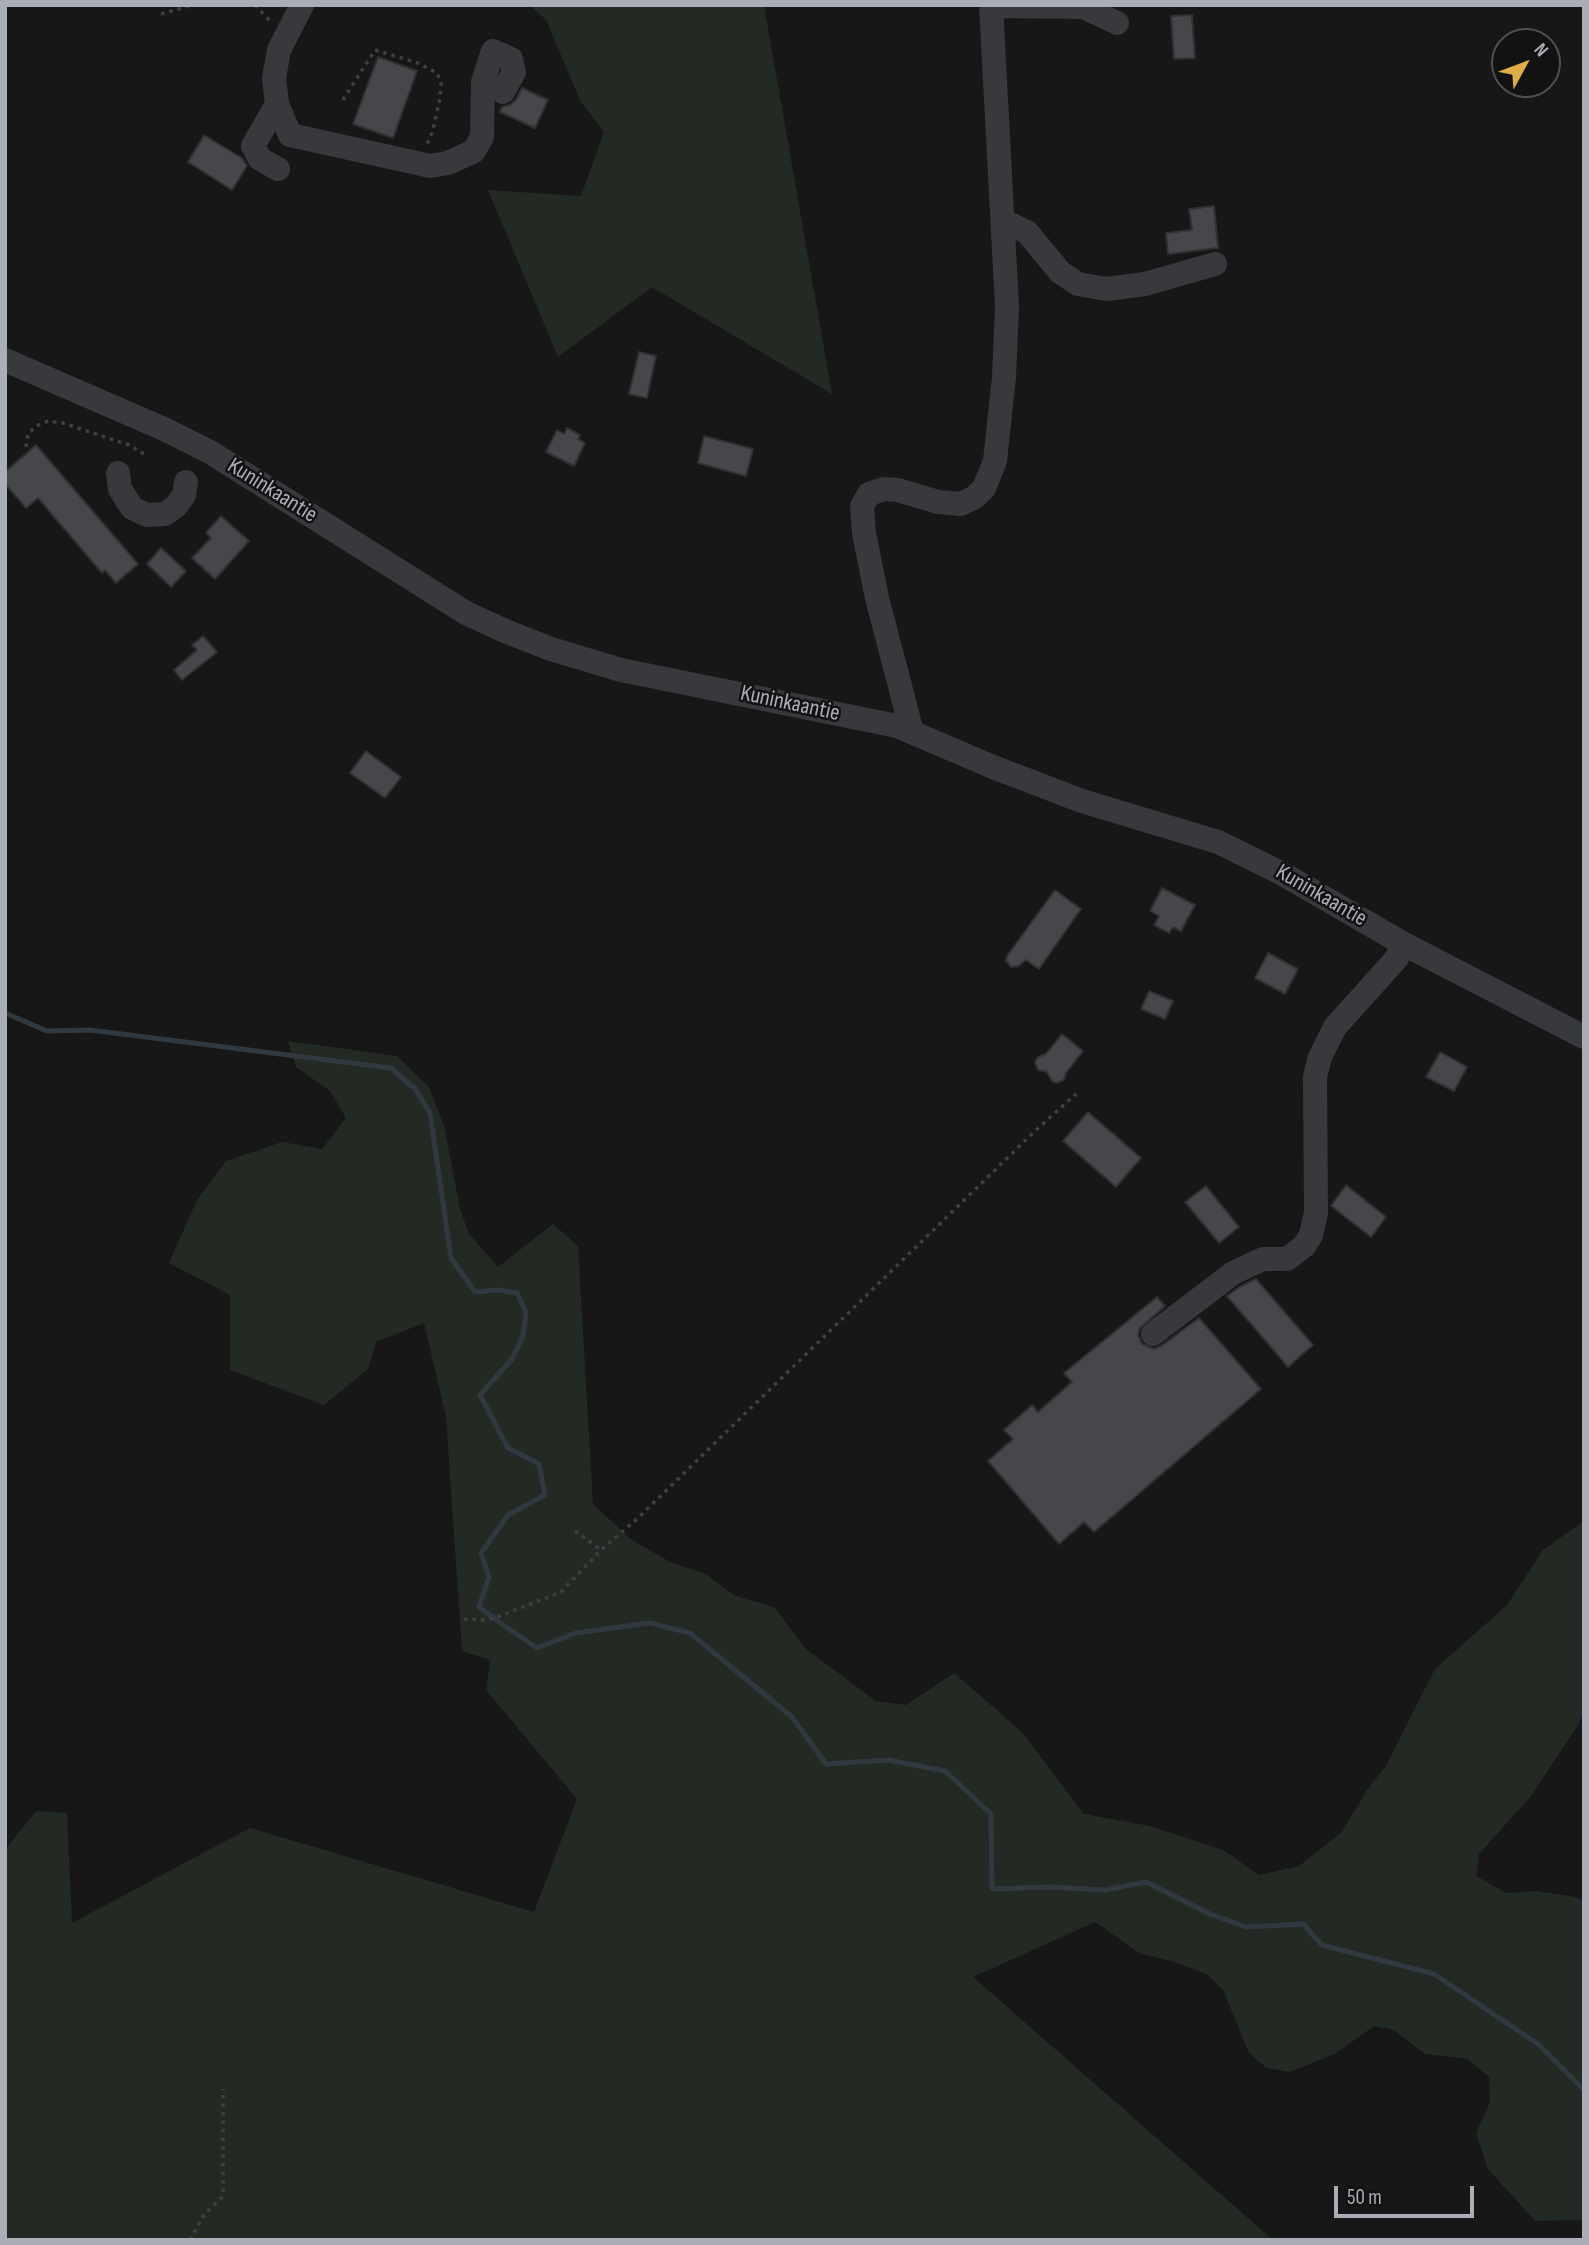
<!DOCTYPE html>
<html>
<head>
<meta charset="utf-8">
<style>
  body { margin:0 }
  #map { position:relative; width:1589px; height:2245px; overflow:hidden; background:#171718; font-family:"Sofia Sans Condensed",sans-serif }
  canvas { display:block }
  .frame { position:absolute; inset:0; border:7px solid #aaaeb7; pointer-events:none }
  .north { position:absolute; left:1491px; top:28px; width:70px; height:70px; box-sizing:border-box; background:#121213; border:2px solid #4f5055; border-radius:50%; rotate:49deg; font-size:19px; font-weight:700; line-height:28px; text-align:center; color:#aaaeb7 }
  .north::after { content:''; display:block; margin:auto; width:24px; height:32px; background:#dfad48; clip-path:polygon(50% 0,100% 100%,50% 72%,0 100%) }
  .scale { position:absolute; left:1334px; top:2186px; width:140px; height:32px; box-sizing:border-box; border:4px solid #aaaeb7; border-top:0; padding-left:9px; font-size:21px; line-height:24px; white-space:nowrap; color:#aaaeb7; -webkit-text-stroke:5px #121213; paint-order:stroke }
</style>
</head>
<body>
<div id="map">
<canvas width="1589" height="2245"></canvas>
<div class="frame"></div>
<div class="north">N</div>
<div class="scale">50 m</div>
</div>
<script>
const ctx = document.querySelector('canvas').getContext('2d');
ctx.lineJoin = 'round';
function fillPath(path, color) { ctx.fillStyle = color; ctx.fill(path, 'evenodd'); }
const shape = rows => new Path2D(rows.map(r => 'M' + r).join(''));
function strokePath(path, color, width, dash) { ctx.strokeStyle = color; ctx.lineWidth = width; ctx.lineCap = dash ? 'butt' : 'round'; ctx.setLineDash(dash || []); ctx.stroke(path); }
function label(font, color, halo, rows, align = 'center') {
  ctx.font = font + ' "Sofia Sans Condensed",sans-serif'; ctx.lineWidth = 5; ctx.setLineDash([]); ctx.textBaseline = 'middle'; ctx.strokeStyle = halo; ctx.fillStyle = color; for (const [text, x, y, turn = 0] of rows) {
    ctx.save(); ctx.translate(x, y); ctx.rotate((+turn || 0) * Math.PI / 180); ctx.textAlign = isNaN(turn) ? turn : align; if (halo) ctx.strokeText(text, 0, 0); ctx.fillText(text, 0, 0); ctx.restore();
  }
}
fillPath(shape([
  [530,5,764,5,832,394,652,287,558,357,488,190,581,196,604,132,581,102,546,20],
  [288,1041,397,1056,429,1087,444,1126,460,1209,469,1234,498,1267,553,1224,578,1246,593,1504,632,1540,672,1563,706,1574,735,1596,774,1607,806,1649,876,1701,906,1705,954,1673,1022,1732,1084,1814,1150,1826,1223,1850,1259,1875,1299,1866,1342,1832,1367,1790,1385,1767,1435,1669,1507,1605,1543,1550,1584,1521,1584,1711,1578,1725,1531,1796,1479,1854,1476,1876,1506,1893,1537,1891,1576,1897,1584,1901,1584,2220,1535,2221,1488,2169,1476,2133,1490,2102,1489,2077,1467,2059,1425,2054,1394,2030,1374,2026,1335,2054,1289,2072,1267,2068,1249,2053,1223,1990,1207,1974,1171,1961,1141,1954,1095,1922,973,1977,1273,2240,5,2240,5,1850,36,1811,67,1813,72,1923,250,1828,534,1912,577,1799,486,1690,490,1660,462,1651,446,1417,424,1323,376,1342,368,1369,324,1405,230,1370,230,1295,169,1263,197,1200,226,1161,282,1142,322,1149,346,1118,330,1091,296,1067]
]), '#232a24');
strokePath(shape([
  [5,1013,47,1031,90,1030,391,1068,415,1089,430,1113,451,1258,475,1292,499,1290,517,1293,526,1312,523,1336,512,1359,480,1395,508,1448,539,1464,545,1495,508,1515,481,1553,489,1577,479,1607,506,1627,537,1648,576,1633,650,1623,690,1633,792,1717,826,1764,888,1760,945,1771,991,1814,992,1889,1051,1887,1105,1890,1146,1882,1210,1914,1246,1927,1303,1924,1322,1945,1434,1974,1538,2044,1584,2090]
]), '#313940', 5);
const building = shape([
  [1192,15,1195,58,1174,59,1171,16,1192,15],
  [378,57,417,71,393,138,353,124,378,57],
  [522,88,548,100,535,128,500,112,502,107,510,105,516,100,522,88],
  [204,135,242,158,247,166,232,190,188,162,204,135],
  [1214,206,1218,248,1168,254,1166,233,1192,230,1189,209,1214,206],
  [639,352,656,356,647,398,629,394,639,352],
  [567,428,580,435,578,439,585,443,574,466,546,452,557,430,564,434,567,428],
  [704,436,753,449,746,476,698,463,704,436],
  [36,445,138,564,116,583,105,570,102,573,38,498,26,508,5,484,5,472,36,445],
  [221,516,249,541,215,579,192,558,211,538,206,533,221,516],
  [161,548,186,571,171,587,147,564,161,548],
  [203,636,217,652,182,680,174,670,197,650,192,645,203,636],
  [366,751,401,777,385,798,350,773,366,751],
  [1162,888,1195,905,1181,931,1173,927,1169,933,1154,925,1159,916,1150,911,1162,888],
  [1055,890,1081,909,1039,969,1026,960,1019,966,1011,967,1006,961,1007,956,1055,890],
  [1268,953,1298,969,1285,994,1255,978,1268,953],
  [1149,991,1173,1001,1165,1019,1141,1009,1149,991],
  [1062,1034,1083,1051,1066,1073,1064,1080,1057,1083,1052,1081,1047,1072,1038,1070,1035,1062,1038,1057,1046,1054,1062,1034],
  [1440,1052,1467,1067,1454,1091,1426,1077,1440,1052],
  [1088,1112,1141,1158,1116,1187,1063,1141,1088,1112],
  [1346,1185,1386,1217,1371,1237,1331,1206,1346,1185],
  [1206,1186,1239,1227,1219,1243,1185,1202,1206,1186],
  [1256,1279,1313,1345,1288,1367,1227,1296,1241,1286,1256,1279],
  [1157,1297,1165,1306,1140,1328,1138,1335,1142,1344,1154,1349,1161,1346,1199,1318,1261,1389,1094,1532,1084,1522,1059,1544,988,1461,1013,1439,1004,1430,1032,1405,1038,1412,1072,1382,1064,1373,1157,1297]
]);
fillPath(building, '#46474b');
strokePath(building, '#313134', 2);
strokePath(shape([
  [255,5,270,21],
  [161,14,193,5],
  [343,100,375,50,418,63,437,73,441,83,440,99,432,133,426,146],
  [26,447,28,434,36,426,48,421,63,423,129,445,144,454],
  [575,1531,601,1550],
  [464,1619,488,1620,500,1616,561,1592,601,1550,637,1519,1035,1131,1076,1094],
  [190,2240,203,2216,223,2196,223,2089]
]), '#3e4044', 3.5, [3.5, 5]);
strokePath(shape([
  [302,5,279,50,274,78,277,104,290,135,417,163,430,166,448,163,474,151,482,137,483,82,493,51,511,59,514,72,503,92],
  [991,6,1083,7,1117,23],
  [277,104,253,146,260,159,278,169],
  [1004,221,1027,232,1060,272,1078,284,1107,289,1145,284,1215,264],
  [5,360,164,429,210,452,466,613,505,631,551,649,621,670,897,726,993,767,1082,801,1218,842,1283,874,1402,943,1584,1037],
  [118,473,120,489,132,508,147,515,165,514,176,506,184,495,186,482],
  [912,732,877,598,864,533,862,506,869,494,884,489,898,490,938,502,961,504,975,497,984,488,995,461,1004,377,1007,307,991,5],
  [1153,1334,1233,1273,1263,1259,1287,1259,1304,1246,1311,1235,1316,1213,1315,1077,1320,1057,1335,1027,1397,958,1402,943]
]), '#38393d', 24);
label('23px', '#aaaeb7', '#121213', [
  ["Kuninkaantie",272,491,32],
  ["Kuninkaantie",790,704,12],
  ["Kuninkaantie",1321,896,30]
]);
</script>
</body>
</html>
